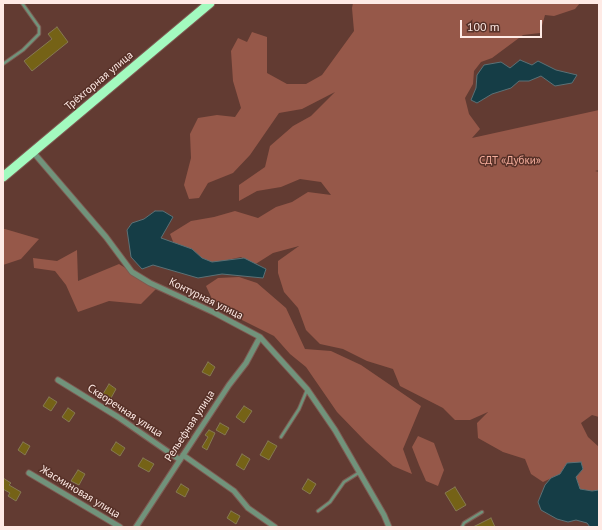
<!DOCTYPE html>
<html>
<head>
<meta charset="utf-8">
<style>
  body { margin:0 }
  #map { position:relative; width:602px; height:530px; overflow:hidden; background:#623b32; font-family:"PT Sans",sans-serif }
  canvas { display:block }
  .frame { position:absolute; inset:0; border:4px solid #feeae5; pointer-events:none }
  .scale { position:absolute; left:460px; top:20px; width:82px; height:18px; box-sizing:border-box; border:2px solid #feeae5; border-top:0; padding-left:5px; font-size:12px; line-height:14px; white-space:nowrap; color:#feeae5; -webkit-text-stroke:3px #573128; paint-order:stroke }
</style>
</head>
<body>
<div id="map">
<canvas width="602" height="530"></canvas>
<div class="frame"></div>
<div class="scale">100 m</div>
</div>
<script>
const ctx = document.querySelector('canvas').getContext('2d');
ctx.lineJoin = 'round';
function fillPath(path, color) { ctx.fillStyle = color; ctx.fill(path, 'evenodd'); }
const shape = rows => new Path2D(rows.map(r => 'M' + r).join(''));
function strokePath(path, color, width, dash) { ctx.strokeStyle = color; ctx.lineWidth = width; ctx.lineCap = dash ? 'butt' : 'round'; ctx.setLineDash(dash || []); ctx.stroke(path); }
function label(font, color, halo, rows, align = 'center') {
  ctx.font = font + ' "PT Sans",sans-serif'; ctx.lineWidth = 3; ctx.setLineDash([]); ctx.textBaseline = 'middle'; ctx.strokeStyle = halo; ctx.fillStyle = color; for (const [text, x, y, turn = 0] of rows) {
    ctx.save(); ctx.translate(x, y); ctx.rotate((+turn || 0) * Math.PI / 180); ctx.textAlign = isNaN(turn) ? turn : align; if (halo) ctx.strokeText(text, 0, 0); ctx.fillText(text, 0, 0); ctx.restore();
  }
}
fillPath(shape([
  [353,3,580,3,575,9,554,16,545,15,540,33,523,35,492,58,481,62,474,71,473,84,465,98,469,114,480,129,472,138,599,110,599,170,595,171,599,172,599,417,592,415,581,423,588,437,599,447,599,490,592,491,580,489,576,477,583,469,567,463,560,474,543,482,531,474,525,459,503,452,478,438,477,423,488,412,470,420,455,420,443,408,400,386,393,369,367,361,343,349,320,344,306,330,298,308,284,292,278,273,278,261,299,246,273,253,254,265,241,257,209,264,192,249,174,244,170,234,191,221,214,217,235,211,258,218,276,207,292,202,308,192,331,195,321,182,300,179,281,187,257,191,239,201,239,185,265,167,270,146,293,126,311,116,335,92,302,109,279,113,250,155,233,173,208,183,199,198,189,199,184,185,191,158,190,134,198,118,217,115,235,117,241,108,233,81,231,51,238,38,247,42,252,32,267,37,267,73,287,84,306,84,322,75,354,31,352,8],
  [3,229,5,229,39,239,21,259,3,265],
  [77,250,78,281,119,264,157,288,141,304,109,301,78,312,66,285,55,271,34,268,33,258,57,261],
  [239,277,257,283,286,308,305,349,331,351,361,365,421,406,403,449,412,474,393,466,366,442,337,412,306,367,290,354,274,336,242,320,212,299,206,286,218,278],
  [418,436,434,443,444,470,438,486,426,481,419,465,412,447]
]), '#965849');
const water = shape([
  [520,60,532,65,538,61,556,70,577,75,572,83,555,86,541,76,529,81,519,81,511,88,492,94,477,103,471,100,476,88,477,75,484,65,501,62,510,68,520,60],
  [155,211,163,211,173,217,161,238,192,249,202,258,212,262,244,258,266,269,263,278,222,274,198,278,153,265,142,269,131,257,127,230,132,223,144,219,155,211],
  [581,462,583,469,576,477,580,489,592,491,599,490,599,527,590,527,587,523,576,520,568,522,557,519,541,510,538,502,545,485,551,478,560,474,567,463,581,462]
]);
fillPath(water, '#153d46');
strokePath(water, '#5b7176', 1);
const building = shape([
  [57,27,68,42,32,71,24,61,52,39,48,34,57,27],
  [208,362,215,367,210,376,202,372,208,362],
  [109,384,116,389,111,398,103,394,109,384],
  [49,397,57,402,51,411,43,406,49,397],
  [244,406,252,411,244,423,236,417,244,406],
  [68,408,75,413,69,422,62,417,68,408],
  [220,423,229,428,225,435,216,430,220,423],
  [209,430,215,433,207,450,202,447,208,437,205,435,209,430],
  [268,441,277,446,269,460,260,455,268,441],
  [23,442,30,446,25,455,18,450,23,442],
  [116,442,125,448,120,456,111,450,116,442],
  [242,454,250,459,244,470,236,465,242,454],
  [143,458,154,464,149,472,138,466,143,458],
  [78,470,85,474,79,485,71,481,78,470],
  [3,478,11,483,9,485,21,492,16,501,8,496,10,493,3,489,3,478],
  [308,479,316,484,310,494,302,489,308,479],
  [181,484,189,489,185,497,176,492,181,484],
  [455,487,466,505,456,511,445,493,455,487],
  [231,511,240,516,236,524,227,518,231,511],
  [491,518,495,527,473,527,491,518]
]);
fillPath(building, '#756216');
strokePath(building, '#857952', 1);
const lane = shape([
  [3,64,23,50,39,34,39,27,22,3],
  [281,437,299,409,307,390],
  [318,511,330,502,344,482,360,472],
  [462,527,464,523,482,512]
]);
const street = shape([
  [33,152,106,237,132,272,150,283,213,312,260,337,307,389,335,430,384,515,389,527],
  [58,380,118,417,180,460],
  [183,455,234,491,248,508,275,527],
  [29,473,120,527],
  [136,527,229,385,246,363,260,337]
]);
const highway = shape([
  [3,177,210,3]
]);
strokePath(lane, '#7e5a52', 4.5);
strokePath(street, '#7e5a52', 7);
strokePath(highway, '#7e5a52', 11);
strokePath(lane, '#71937b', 2.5);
strokePath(street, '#71937b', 5);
strokePath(highway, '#a3fabf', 9);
label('11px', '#feeae5', '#573128', [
  ["Трёхгорная улица",99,81,-40],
  ["Контурная улица",206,299,26],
  ["Скворечная улица",125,411,33],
  ["Рельефная улица",190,426,-57],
  ["Жасминовая улица",80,492,31]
]);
label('11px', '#f5ad9c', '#573128', [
  ["СДТ «Дубки»",510,161]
]);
</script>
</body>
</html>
